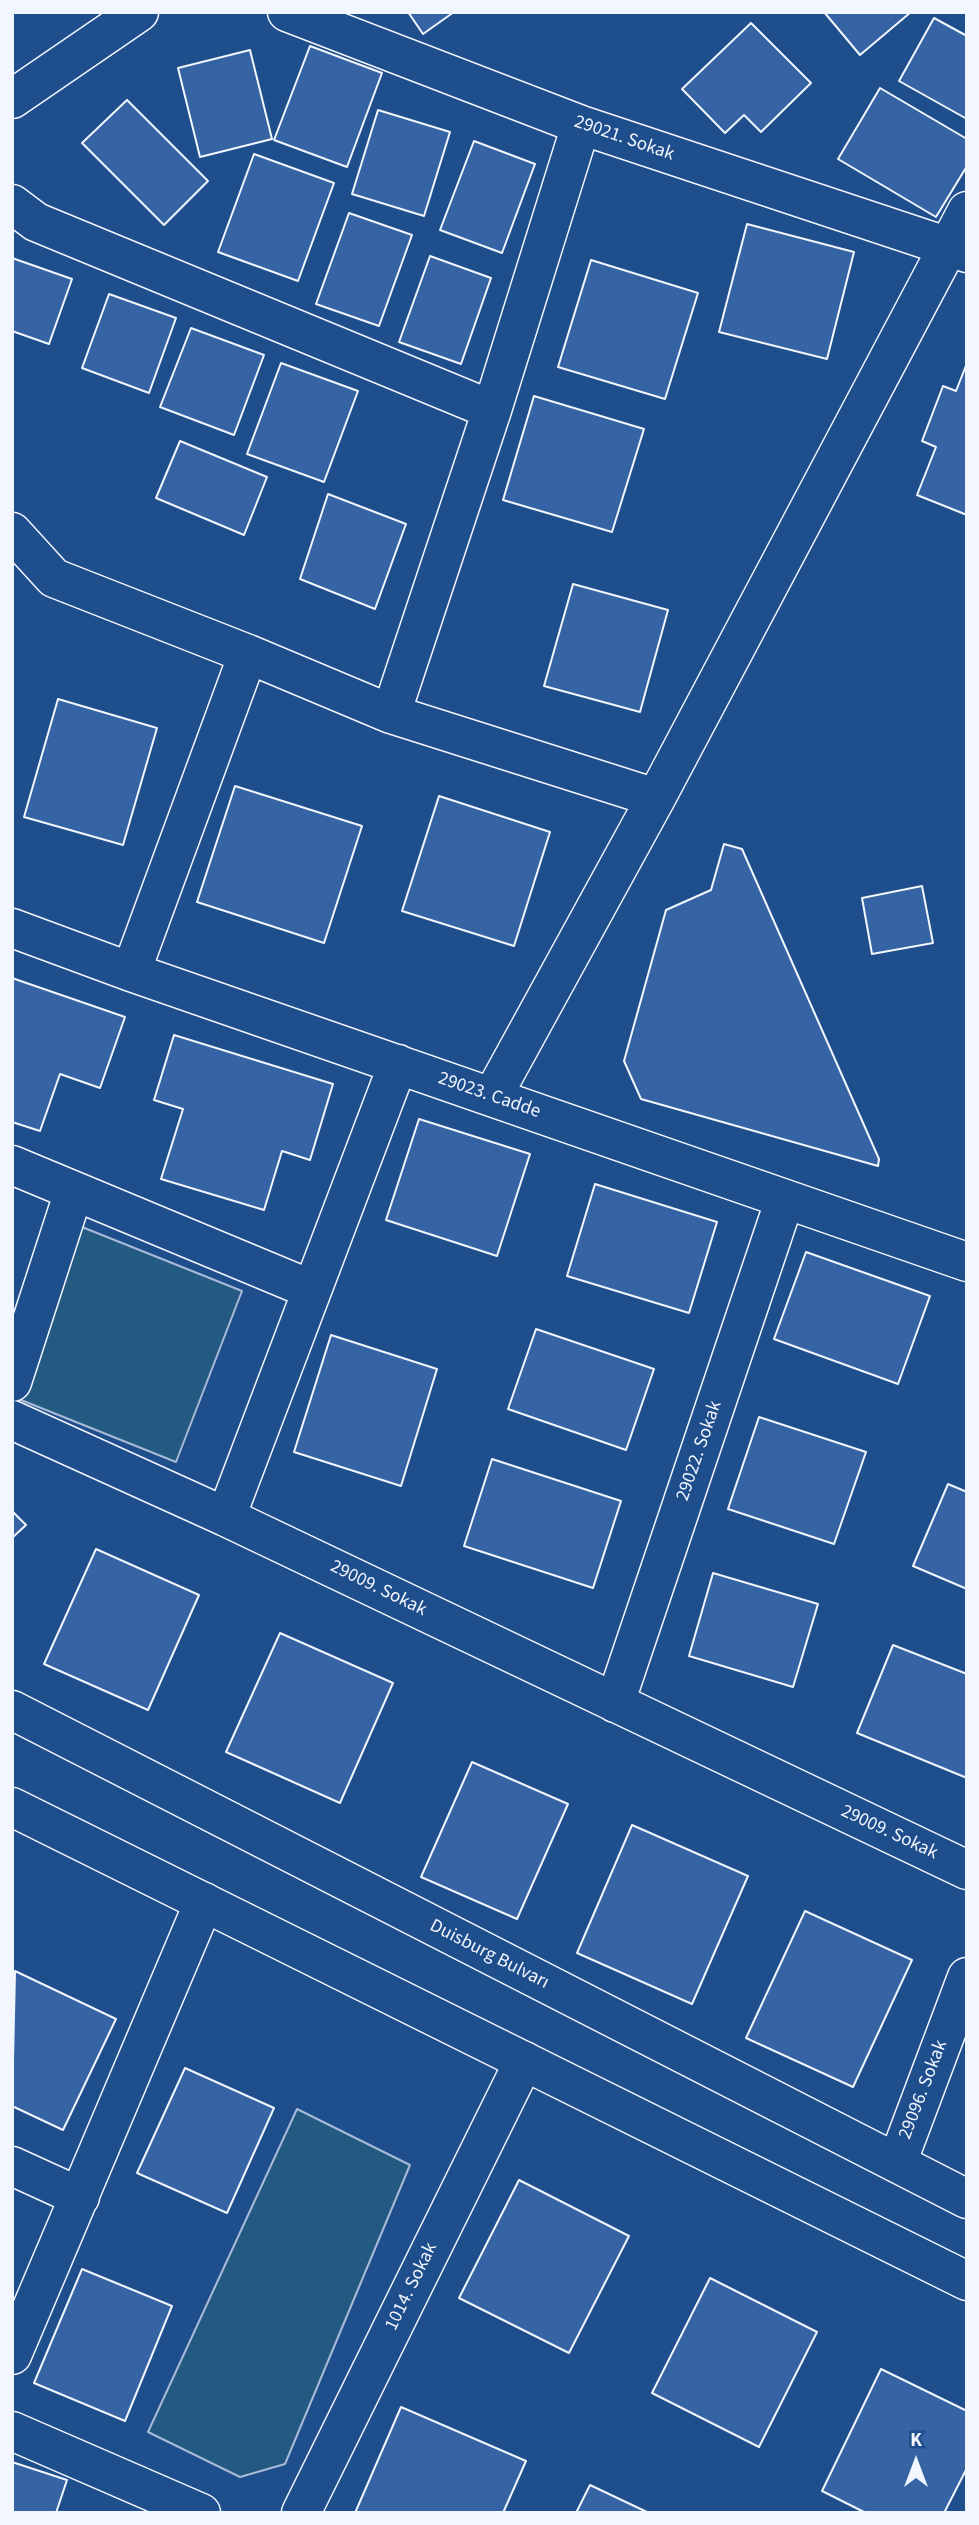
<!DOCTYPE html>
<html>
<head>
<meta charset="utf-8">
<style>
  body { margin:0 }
  #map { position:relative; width:979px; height:2525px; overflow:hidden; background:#1f4e8c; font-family:"Source Sans 3",sans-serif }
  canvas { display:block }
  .frame { position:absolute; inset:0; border:14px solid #f2f6ff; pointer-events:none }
  .north { position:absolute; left:881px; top:2427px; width:70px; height:70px; -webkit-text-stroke:5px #1f4e8c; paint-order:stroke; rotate:0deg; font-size:19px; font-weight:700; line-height:28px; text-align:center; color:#f2f6ff }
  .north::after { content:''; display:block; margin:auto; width:24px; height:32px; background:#f2f6ff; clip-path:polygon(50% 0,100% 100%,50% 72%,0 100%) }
</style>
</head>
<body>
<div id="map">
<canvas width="979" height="2525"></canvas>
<div class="frame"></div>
<div class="north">K</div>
</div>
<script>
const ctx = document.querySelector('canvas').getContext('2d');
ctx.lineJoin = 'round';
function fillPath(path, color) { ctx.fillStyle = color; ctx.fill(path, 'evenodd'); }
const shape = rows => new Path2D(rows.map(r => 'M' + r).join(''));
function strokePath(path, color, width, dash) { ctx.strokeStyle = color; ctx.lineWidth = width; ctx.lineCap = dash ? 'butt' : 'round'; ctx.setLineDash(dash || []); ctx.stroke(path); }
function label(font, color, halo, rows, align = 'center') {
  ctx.font = font + ' "Source Sans 3",sans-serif'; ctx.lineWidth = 5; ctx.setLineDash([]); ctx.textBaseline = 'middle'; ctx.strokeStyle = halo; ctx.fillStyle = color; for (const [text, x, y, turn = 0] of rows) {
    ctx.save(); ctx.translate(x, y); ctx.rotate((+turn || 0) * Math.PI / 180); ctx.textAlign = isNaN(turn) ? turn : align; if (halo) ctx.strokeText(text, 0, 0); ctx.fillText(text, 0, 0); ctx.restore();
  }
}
const green = shape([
  [82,1227,242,1291,176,1462,21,1400,82,1227],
  [297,2109,410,2165,285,2464,240,2477,148,2432,297,2109]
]);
fillPath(green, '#245a82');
strokePath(green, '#a8bbd7', 2);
const building = shape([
  [408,12,454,12,423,34,408,12],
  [824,12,911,12,860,55,824,12],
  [934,18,967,36,967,119,899,81,934,18],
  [751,23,811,83,761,132,744,115,725,133,682,89,751,23],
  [310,46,382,73,347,167,274,140,310,46],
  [250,50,272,139,200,157,178,68,250,50],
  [880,88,967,139,967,166,936,217,838,159,880,88],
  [127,100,208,181,164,225,82,143,127,100],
  [378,110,450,132,424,216,352,194,378,110],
  [474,141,535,164,502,253,440,230,474,141],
  [254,154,334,183,298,281,218,252,254,154],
  [349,213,412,235,379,326,316,304,349,213],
  [747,224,854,252,827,359,719,332,747,224],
  [430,256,491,278,461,364,399,342,430,256],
  [12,258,72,279,49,344,12,331,12,258],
  [591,260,698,293,665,399,558,367,591,260],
  [109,294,176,318,149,393,82,368,109,294],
  [191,328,264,355,234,435,160,407,191,328],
  [281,363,358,391,324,482,247,454,281,363],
  [967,363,967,515,917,495,936,447,922,441,943,386,956,391,967,363],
  [534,396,644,429,612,532,503,500,534,396],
  [180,441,267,477,244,535,156,498,180,441],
  [328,494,406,524,375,609,300,579,328,494],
  [573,584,668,610,640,712,544,686,573,584],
  [58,699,157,728,123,845,24,817,58,699],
  [235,786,362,826,324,943,197,902,235,786],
  [439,796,550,832,514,946,402,911,439,796],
  [724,844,742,849,879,1159,878,1166,641,1099,624,1061,666,910,711,890,724,844],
  [922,886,933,943,872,954,862,898,922,886],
  [12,978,125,1017,100,1088,60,1074,40,1131,12,1122,12,978],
  [174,1035,333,1084,310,1160,282,1151,264,1210,161,1179,183,1109,154,1100,174,1035],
  [419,1119,530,1154,497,1256,386,1220,419,1119],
  [595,1184,717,1222,689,1313,567,1276,595,1184],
  [806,1252,930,1296,898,1384,774,1339,806,1252],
  [536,1329,654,1369,626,1450,508,1409,536,1329],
  [331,1335,437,1369,401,1486,294,1452,331,1335],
  [759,1417,866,1452,834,1544,728,1509,759,1417],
  [492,1459,621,1501,593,1588,464,1546,492,1459],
  [948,1484,967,1492,967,1589,913,1566,948,1484],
  [12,1511,26,1525,12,1538,12,1511],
  [96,1549,199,1595,148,1710,44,1664,96,1549],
  [713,1573,818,1604,793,1687,689,1656,713,1573],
  [280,1633,393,1683,340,1803,226,1752,280,1633],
  [893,1645,967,1674,967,1778,857,1733,893,1645],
  [472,1762,568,1804,517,1919,421,1877,472,1762],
  [632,1825,748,1876,692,2004,577,1953,632,1825],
  [805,1911,912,1960,853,2087,746,2038,805,1911],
  [15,1971,116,2019,63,2130,12,2106,15,1971],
  [185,2068,274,2108,227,2213,137,2173,185,2068],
  [519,2180,629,2236,569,2353,459,2298,519,2180],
  [82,2269,172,2306,125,2421,34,2383,82,2269],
  [710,2278,817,2332,759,2447,652,2393,710,2278],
  [881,2369,967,2411,967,2468,944,2513,866,2513,822,2491,881,2369],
  [401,2407,526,2461,503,2513,355,2513,401,2407],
  [12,2462,67,2480,56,2513,12,2513,12,2462],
  [590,2485,649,2513,576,2513,590,2485]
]);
fillPath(building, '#3563a3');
strokePath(building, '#f2f6ff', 2);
const minor = shape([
  [287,12,581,125,967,253],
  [12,99,139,12],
  [12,204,36,222,492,410],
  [12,532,54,578,248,654,391,714,656,798],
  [391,714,492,410,581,125],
  [12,928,131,972,967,1262],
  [131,972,248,654],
  [398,1064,226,1517,967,1870],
  [492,1097,656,798,967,211],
  [12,1165,310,1289],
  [12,1382,74,1191],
  [12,1420,226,1517],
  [615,1703,785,1199],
  [897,2163,967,1977],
  [12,2166,80,2197],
  [12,2355,204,1902],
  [12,2431,201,2513],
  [301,2513,524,2061]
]);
const major = shape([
  [12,1710,967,2199],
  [12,1807,967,2281]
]);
strokePath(minor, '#f2f6ff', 41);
strokePath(major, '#f2f6ff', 41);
strokePath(minor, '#1f4e8c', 38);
strokePath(major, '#1f4e8c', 38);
label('19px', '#f2f6ff', '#1f4e8c', [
  ["29021. Sokak",624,139,19],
  ["29023. Cadde",489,1096,19],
  ["29022. Sokak",700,1451,-71],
  ["29009. Sokak",378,1589,26],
  ["29009. Sokak",889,1833,25],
  ["Duisburg Bulvarı",489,1955,27],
  ["29096. Sokak",924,2090,-69],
  ["1014. Sokak",412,2287,-64]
]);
</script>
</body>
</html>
